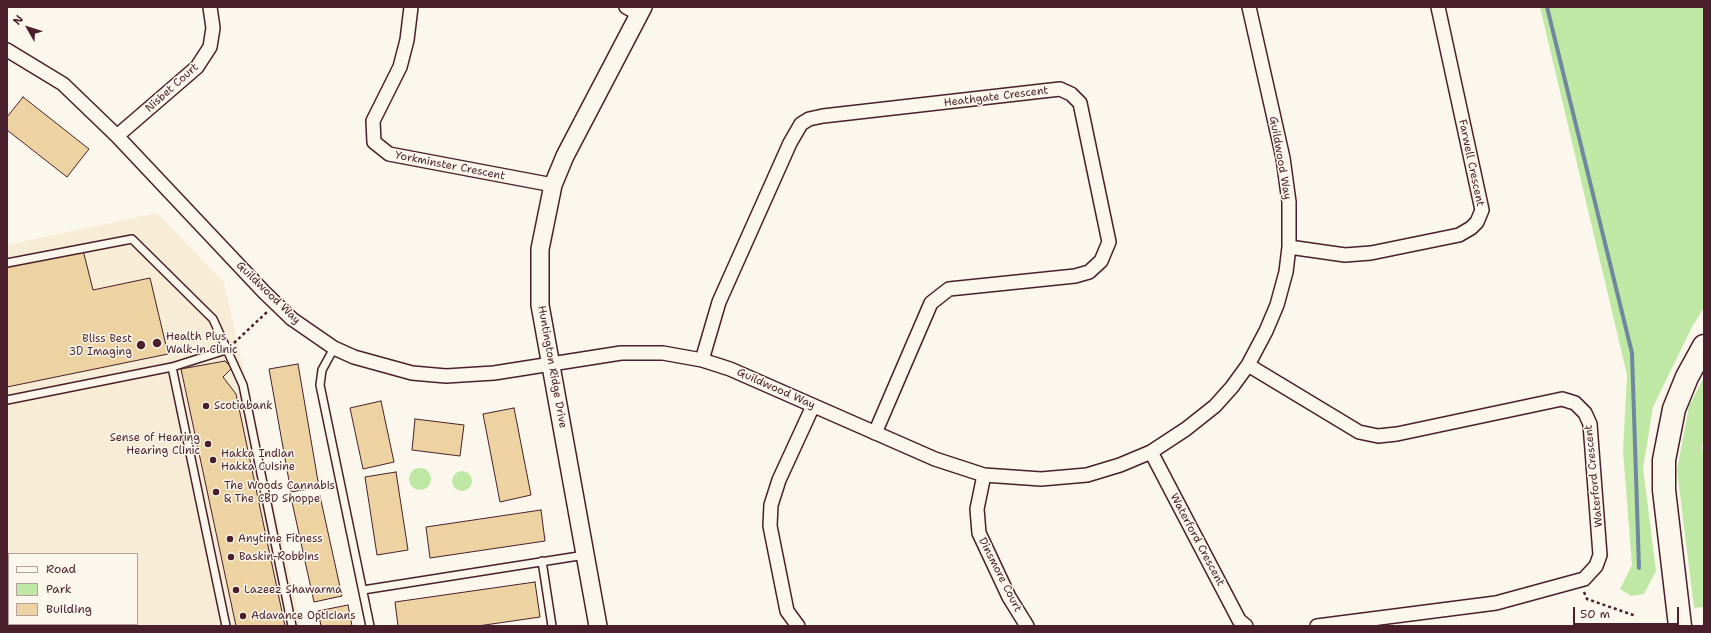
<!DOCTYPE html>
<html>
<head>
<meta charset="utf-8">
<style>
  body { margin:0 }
  #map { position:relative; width:1711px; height:633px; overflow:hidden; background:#fbf7ec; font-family:"Shantell Sans",sans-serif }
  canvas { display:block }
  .frame { position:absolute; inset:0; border:8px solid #4a1f2b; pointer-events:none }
  .legend { position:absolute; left:8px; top:553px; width:130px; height:72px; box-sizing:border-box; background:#fbf7ec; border:1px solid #b4a19f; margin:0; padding:5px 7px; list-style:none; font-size:12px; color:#4a1f2b }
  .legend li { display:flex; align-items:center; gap:8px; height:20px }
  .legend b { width:20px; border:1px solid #b4a19f }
  .north { position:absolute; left:8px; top:8px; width:40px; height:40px; -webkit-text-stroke:3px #fbf7ec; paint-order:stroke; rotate:309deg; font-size:11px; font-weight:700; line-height:16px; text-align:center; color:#4a1f2b }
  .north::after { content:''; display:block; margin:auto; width:14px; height:18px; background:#4a1f2b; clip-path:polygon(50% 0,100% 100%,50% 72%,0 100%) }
  .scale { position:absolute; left:1573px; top:607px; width:106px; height:18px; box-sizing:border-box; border:2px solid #4a1f2b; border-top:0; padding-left:5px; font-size:12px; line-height:14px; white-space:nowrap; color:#4a1f2b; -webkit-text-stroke:3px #fbf7ec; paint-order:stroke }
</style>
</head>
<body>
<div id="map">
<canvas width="1711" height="633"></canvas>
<div class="frame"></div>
<ul class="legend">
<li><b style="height:5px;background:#fbf7ec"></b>Road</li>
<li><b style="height:11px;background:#bfe8a4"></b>Park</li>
<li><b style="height:11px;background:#edd3a2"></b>Building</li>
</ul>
<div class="north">N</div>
<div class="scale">50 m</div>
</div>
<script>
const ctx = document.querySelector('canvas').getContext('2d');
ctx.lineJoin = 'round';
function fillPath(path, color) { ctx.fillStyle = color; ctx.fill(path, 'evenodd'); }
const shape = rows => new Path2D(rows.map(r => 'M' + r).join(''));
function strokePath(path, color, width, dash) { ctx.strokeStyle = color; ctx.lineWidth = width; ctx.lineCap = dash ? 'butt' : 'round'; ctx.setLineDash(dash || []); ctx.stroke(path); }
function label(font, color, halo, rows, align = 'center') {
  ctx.font = font + ' "Shantell Sans",sans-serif'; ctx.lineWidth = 3; ctx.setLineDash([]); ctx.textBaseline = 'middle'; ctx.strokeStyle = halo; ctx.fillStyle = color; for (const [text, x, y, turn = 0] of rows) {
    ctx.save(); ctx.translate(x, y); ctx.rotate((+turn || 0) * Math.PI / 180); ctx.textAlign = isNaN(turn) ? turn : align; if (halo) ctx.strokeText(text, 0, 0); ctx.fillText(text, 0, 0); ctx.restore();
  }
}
fillPath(shape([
  [157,213,224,282,301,626,7,626,7,245],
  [9,554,137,554,137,624,9,624]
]), '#f7ecd6');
fillPath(shape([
  [1540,7,1704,7,1704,307,1692,327,1653,407,1643,468,1656,571,1644,594,1631,596,1620,589,1632,565,1623,451,1627,375],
  [1704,377,1704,436,1702,447,1704,458,1704,607,1694,608,1677,470,1689,406],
  '409 479a11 11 0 1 1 22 0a11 11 0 1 1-22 0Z',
  '452 481a10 10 0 1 1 20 0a10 10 0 1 1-20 0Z'
]), '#bfe8a4');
strokePath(shape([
  [1547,7,1632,353,1639,568]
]), '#70879e', 4);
const building = shape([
  [23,97,89,149,67,177,7,130,7,117,23,97],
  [83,250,93,290,150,278,168,354,7,387,7,267,83,250],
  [225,361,232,368,223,377,236,394,285,626,236,626,181,369,225,361],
  [298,364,319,487,291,492,269,369,298,364],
  [381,401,394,462,363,469,350,408,381,401],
  [514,408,531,495,500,502,483,414,514,408],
  [415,419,464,425,460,456,412,450,415,419],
  [396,472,408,550,377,555,365,477,396,472],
  [320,496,342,596,314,602,292,502,320,496],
  [541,510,545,541,430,558,426,527,541,510],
  [535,582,540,617,478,626,398,626,395,602,535,582],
  [348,605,352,626,321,626,318,611,348,605]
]);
fillPath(building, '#edd3a2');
strokePath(building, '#4a1f2b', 1);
const service = shape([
  [7,263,132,239,213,319,243,385,292,626],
  [334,348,322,370,320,385,370,626],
  [172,367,226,626],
  [7,400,172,367,226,350],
  [542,561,552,626],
  [363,590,585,555],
  [57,624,57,626]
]);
const minor = shape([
  [411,7,407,40,400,67,373,121,374,142,389,154,553,185],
  [626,7,639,14],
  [7,50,63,84,117,136,264,292,292,319,334,348,354,357,412,373,446,376,494,373,621,353,663,353,702,360,730,369,935,459,984,475,1041,479,1087,475,1120,465,1151,452,1186,429,1215,406,1232,387,1248,365,1266,331,1277,305,1286,272,1289,247,1289,202,1283,158,1249,7],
  [117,136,197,67,210,47,213,28,210,7],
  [1289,247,1345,255,1371,253,1459,235,1471,228,1477,222,1482,210,1438,7],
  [702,360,719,302,790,143,801,124,809,119,823,116,1060,89,1071,94,1080,103,1109,242,1101,261,1089,272,1075,276,949,289,931,303,875,433],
  [1248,365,1359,432,1378,436,1397,434,1562,399,1575,403,1585,413,1590,424,1600,555,1596,566,1584,579,1496,603,1317,626],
  [1151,452,1239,620,1246,626],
  [984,475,977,509,979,533,1009,597,1027,626],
  [798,626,787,611,770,526,771,505,779,480,813,406]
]);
const tertiary = shape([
  [598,626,540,305,540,249,553,185,565,156,643,7]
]);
const motorway = shape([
  [1680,626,1664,490,1664,460,1674,409,1687,377,1704,346]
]);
strokePath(service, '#4a1f2b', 10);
strokePath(minor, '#4a1f2b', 16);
strokePath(tertiary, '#4a1f2b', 20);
strokePath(motorway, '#4a1f2b', 25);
strokePath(shape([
  [234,343,267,312],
  [1584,592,1587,599,1636,616]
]), '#4a1f2b', 2.5, [3, 3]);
strokePath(service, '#fbf7ec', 7);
strokePath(minor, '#fbf7ec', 13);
strokePath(tertiary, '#fbf7ec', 17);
strokePath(motorway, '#fbf7ec', 22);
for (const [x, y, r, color] of [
  [157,343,5,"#4a1f2b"],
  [141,345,5,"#4a1f2b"],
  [206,406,4,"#4a1f2b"],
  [208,444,4,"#4a1f2b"],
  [213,460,4,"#4a1f2b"],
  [216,492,4,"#4a1f2b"],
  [230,539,4,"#4a1f2b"],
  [231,557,4,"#4a1f2b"],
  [236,590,4,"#4a1f2b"],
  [243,616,4,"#4a1f2b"]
]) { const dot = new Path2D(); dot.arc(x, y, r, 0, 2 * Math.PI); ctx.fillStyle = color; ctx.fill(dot); strokePath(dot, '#fbf7ec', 1.5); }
label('11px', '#4a1f2b', '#fbf7ec', [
  ["Nisbet Court",172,88,-42],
  ["Heathgate Crescent",996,97,-7],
  ["Guildwood Way",1280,158,80],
  ["Farwell Crescent",1471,163,78],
  ["Yorkminster Crescent",450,166,11],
  ["Guildwood Way",268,293,44],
  ["Huntington Ridge Drive",552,367,80],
  ["Guildwood Way",776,389,24],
  ["Waterford Crescent",1594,476,-96],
  ["Waterford Crescent",1197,540,62],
  ["Dinsmore Court",1000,575,63]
]);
label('11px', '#4a1f2b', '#fbf7ec', [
  ["Health Plus",166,337],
  ["Walk-in Clinic",166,350],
  ["Bliss Best",132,339,"right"],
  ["3D Imaging",132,352,"right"],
  ["Scotiabank",214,406],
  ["Sense of Hearing",200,438,"right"],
  ["Hearing Clinic",200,451,"right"],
  ["Hakka Indian",221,454],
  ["Hakka Cuisine",221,467],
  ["The Woods Cannabis",224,486],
  ["& The CBD Shoppe",224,499],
  ["Anytime Fitness",238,539],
  ["Baskin-Robbins",239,557],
  ["Lazeez Shawarma",244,590],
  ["Adavance Opticians",251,616]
], 'left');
</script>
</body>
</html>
